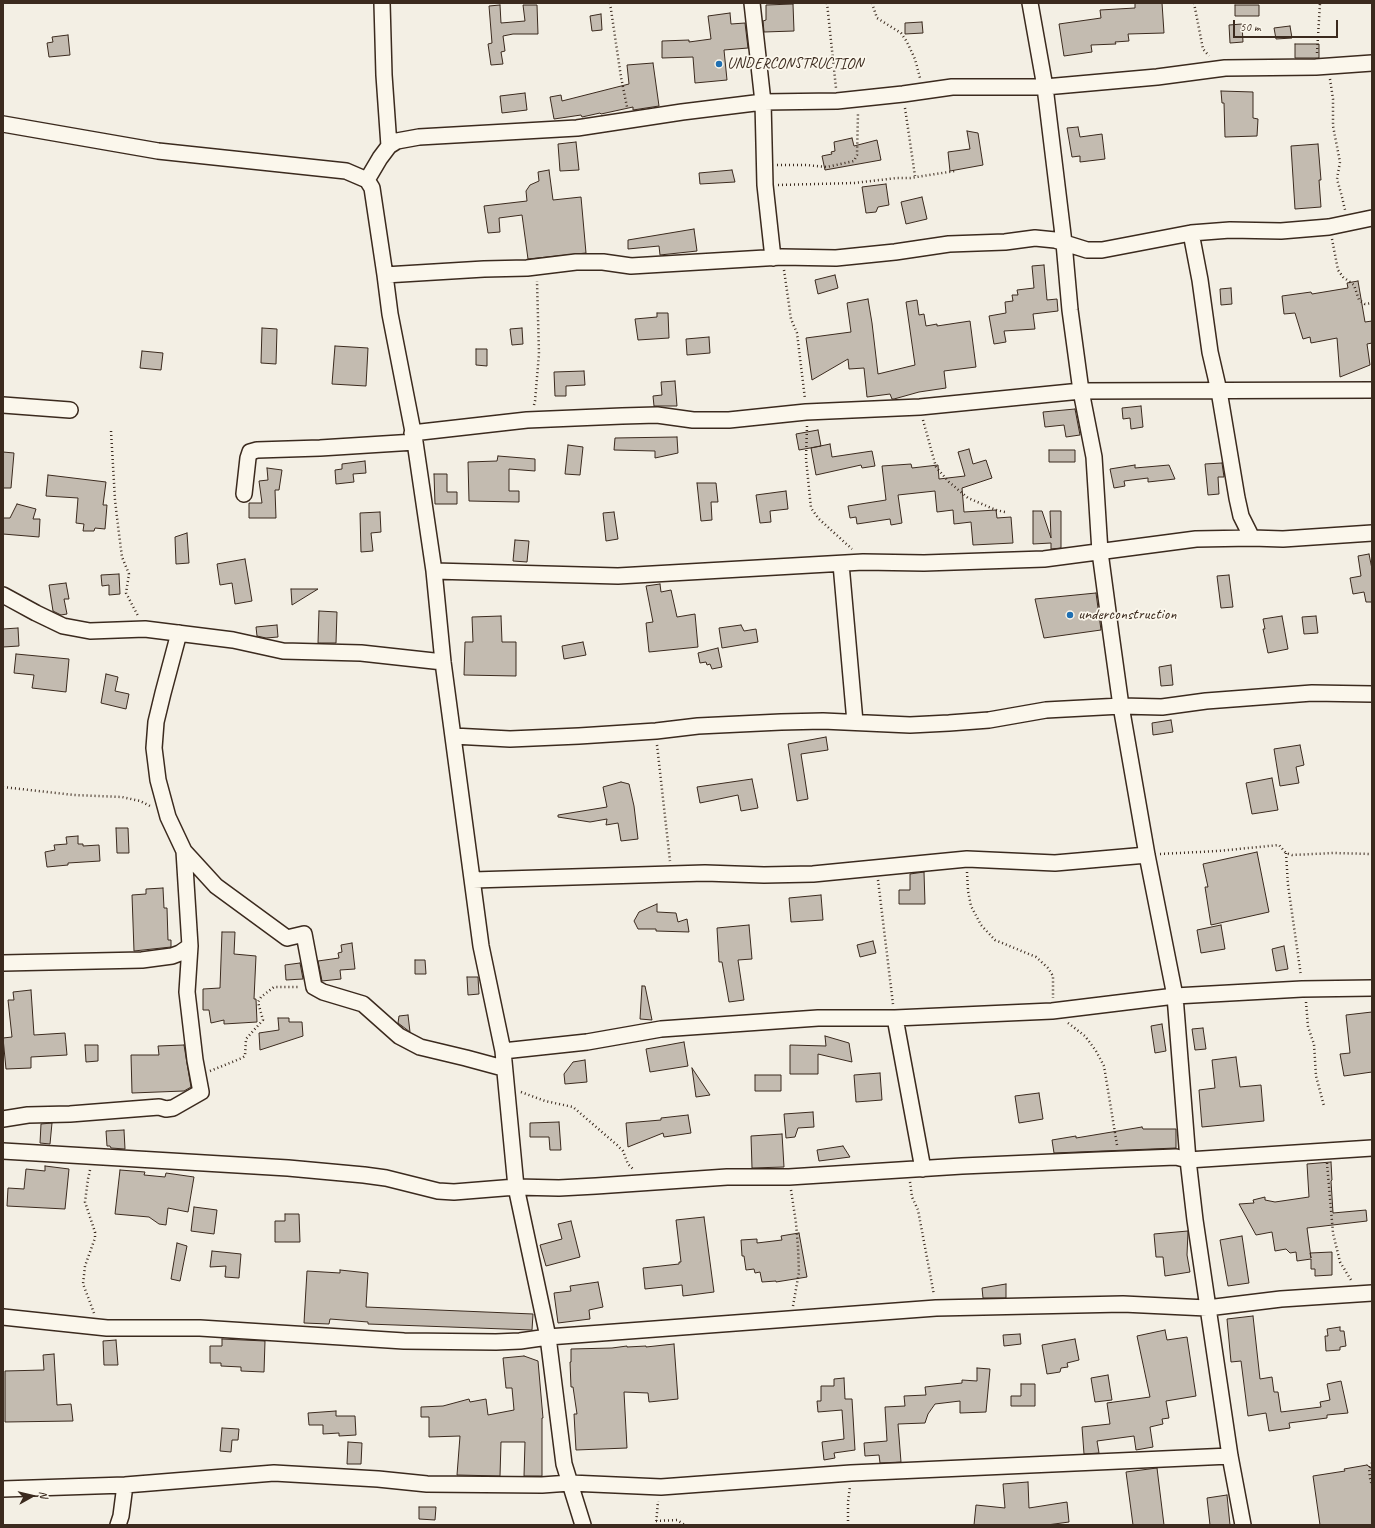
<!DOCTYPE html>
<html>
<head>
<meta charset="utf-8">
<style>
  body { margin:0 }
  #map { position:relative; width:1375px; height:1528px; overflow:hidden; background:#f3efe4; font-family:Caveat,sans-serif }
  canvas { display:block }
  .frame { position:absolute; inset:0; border:4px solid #3b2a1e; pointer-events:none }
  .north { position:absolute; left:12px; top:1476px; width:40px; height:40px; -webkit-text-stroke:3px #fbf7ec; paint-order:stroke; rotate:82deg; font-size:11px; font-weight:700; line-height:16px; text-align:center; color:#3b2a1e }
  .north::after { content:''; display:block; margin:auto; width:14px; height:18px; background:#3b2a1e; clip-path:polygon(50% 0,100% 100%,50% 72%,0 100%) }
  .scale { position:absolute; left:1233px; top:20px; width:105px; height:18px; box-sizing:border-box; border:2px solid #3b2a1e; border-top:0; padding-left:5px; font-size:12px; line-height:14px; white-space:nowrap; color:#3b2a1e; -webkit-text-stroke:3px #fbf7ec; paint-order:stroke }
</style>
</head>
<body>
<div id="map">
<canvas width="1375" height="1528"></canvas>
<div class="frame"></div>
<div class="north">N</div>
<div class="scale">50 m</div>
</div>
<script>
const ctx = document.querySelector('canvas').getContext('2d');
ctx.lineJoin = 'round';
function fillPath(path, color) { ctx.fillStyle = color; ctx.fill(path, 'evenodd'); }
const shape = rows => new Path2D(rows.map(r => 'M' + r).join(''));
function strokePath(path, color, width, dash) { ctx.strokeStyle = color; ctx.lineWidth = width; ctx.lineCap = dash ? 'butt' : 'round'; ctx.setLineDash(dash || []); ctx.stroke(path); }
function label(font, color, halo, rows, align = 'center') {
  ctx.font = font + ' Caveat,sans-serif'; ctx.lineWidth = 3.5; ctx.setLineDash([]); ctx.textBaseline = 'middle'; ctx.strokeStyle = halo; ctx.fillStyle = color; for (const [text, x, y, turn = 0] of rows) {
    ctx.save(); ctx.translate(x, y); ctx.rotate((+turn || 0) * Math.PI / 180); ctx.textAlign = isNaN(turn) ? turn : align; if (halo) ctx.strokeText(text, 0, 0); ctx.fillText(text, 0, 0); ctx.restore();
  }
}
const building = shape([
  [1135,3,1162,3,1164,33,1128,34,1129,41,1115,42,1116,44,1091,45,1092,52,1064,56,1059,24,1101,18,1100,10,1135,8,1135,3],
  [793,4,794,31,764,32,763,21,766,20,766,5,793,4],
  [500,5,501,23,525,21,523,5,537,5,538,34,513,34,503,36,505,51,501,52,503,64,491,65,488,44,492,43,489,6,500,5],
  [1235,5,1259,5,1259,16,1235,16,1235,5],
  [730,13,731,24,745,23,748,48,724,50,727,80,695,83,693,57,662,58,662,41,689,40,689,42,711,39,708,16,730,13],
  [601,14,602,30,592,31,590,16,601,14],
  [922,22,923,33,905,34,905,23,922,22],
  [1242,24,1243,42,1230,43,1229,25,1242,24],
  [1290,26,1292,38,1276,39,1274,28,1290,26],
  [68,35,70,55,49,57,47,43,53,42,52,37,68,35],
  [1295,44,1319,44,1319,58,1295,58,1295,44],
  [653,63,659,106,633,110,633,107,601,114,600,113,582,117,581,115,554,119,550,97,561,95,562,101,629,84,627,65,653,63],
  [1221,91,1253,92,1253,118,1258,119,1257,136,1225,137,1224,103,1222,103,1221,91],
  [525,93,527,110,502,113,500,96,525,93],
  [1078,127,1080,137,1102,134,1105,159,1080,162,1080,156,1072,157,1067,128,1078,127],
  [967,131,978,133,983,165,950,171,948,152,970,149,967,131],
  [852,138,854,146,877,140,881,160,825,170,822,156,832,154,831,152,835,151,834,142,852,138],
  [576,142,579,170,560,171,558,144,576,142],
  [1318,144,1321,180,1319,180,1321,207,1295,209,1291,146,1318,144],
  [549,170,553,200,581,197,586,253,528,259,522,215,499,218,500,232,488,233,484,206,527,201,526,191,530,185,539,181,538,172,549,170],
  [732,170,735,182,700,184,699,173,732,170],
  [886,184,889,205,878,207,876,212,866,213,862,187,886,184],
  [922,197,927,219,906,224,901,202,922,197],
  [694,229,697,251,660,255,659,246,628,249,628,240,694,229],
  [1044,265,1047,300,1057,299,1058,311,1033,314,1035,329,1004,331,1006,342,994,344,989,316,1006,313,1005,302,1013,301,1012,295,1018,295,1017,290,1034,288,1032,266,1044,265],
  [835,275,838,288,818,294,815,280,835,275],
  [1358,281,1365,322,1372,321,1372,343,1367,344,1370,365,1340,377,1337,338,1311,343,1310,337,1303,339,1295,313,1284,314,1282,296,1311,292,1312,294,1348,288,1347,283,1358,281],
  [1231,288,1232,304,1221,305,1220,289,1231,288],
  [868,299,872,323,878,374,915,365,906,302,917,300,919,315,924,314,926,326,937,324,937,326,970,321,976,367,944,371,946,388,919,392,894,399,892,399,890,394,867,397,864,368,849,369,848,359,812,380,806,338,851,332,847,303,868,299],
  [657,313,668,313,669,338,638,340,635,319,657,317,657,313],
  [262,328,277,329,276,364,261,363,262,328],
  [522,328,523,344,512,345,510,329,522,328],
  [709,337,710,353,687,355,686,339,709,337],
  [335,346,368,348,366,386,332,384,335,346],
  [476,349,487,349,487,366,476,365,476,349],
  [142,351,163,353,161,370,140,368,142,351],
  [584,371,585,385,566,386,566,396,555,396,554,372,584,371],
  [675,381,677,406,654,406,653,396,662,395,661,382,675,381],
  [1141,406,1143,427,1131,429,1130,418,1123,419,1122,408,1141,406],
  [1075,409,1080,435,1066,437,1064,425,1045,427,1043,412,1075,409],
  [818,430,821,446,799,450,796,434,818,430],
  [677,437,678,453,655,458,655,451,614,450,615,438,677,437],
  [830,444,832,457,872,451,875,466,862,468,861,465,816,475,811,448,830,444],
  [568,445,583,447,580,475,565,474,568,445],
  [969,449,973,464,986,460,992,478,962,488,964,512,996,510,997,518,1011,517,1013,543,973,545,971,522,954,524,953,510,937,512,935,491,898,495,902,523,891,525,890,519,857,524,856,517,850,518,848,506,886,500,882,466,911,464,912,468,938,465,939,479,965,476,958,452,969,449],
  [1049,450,1075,450,1075,462,1049,462,1049,450],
  [3,452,14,453,11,488,3,488,3,452],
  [498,456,535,459,535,471,509,469,509,491,519,491,519,502,469,501,468,462,497,461,498,456],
  [365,461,366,473,353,474,354,482,336,484,335,470,342,469,342,464,365,461],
  [1222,463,1224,477,1218,477,1219,494,1208,495,1205,464,1222,463],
  [1135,465,1135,468,1169,465,1175,479,1148,482,1148,478,1124,481,1125,486,1114,488,1110,469,1135,465],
  [267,468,282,470,279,490,275,490,276,518,249,518,249,503,262,503,259,481,268,480,267,468],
  [434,474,447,474,447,492,457,492,457,504,435,504,434,474],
  [48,475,106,482,103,505,107,505,105,529,95,528,94,531,83,531,84,524,76,523,78,498,46,496,48,475],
  [697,483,716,483,718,502,711,502,712,520,701,521,697,483],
  [786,491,788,509,770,511,771,522,760,523,756,495,786,491],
  [17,504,36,509,33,519,40,519,39,537,3,534,3,518,10,518,17,504],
  [1033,511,1042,511,1051,538,1050,511,1061,511,1061,548,1051,549,1051,543,1033,544,1033,511],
  [380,512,381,532,371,533,373,551,361,552,360,513,380,512],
  [614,512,618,539,606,541,603,513,614,512],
  [187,533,189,563,176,564,175,537,187,533],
  [515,540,529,541,527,562,513,561,515,540],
  [1369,554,1372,569,1372,602,1366,602,1364,592,1353,594,1350,578,1361,576,1358,556,1369,554],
  [245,559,252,601,235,604,232,583,220,585,217,564,245,559],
  [119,574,120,594,109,595,109,585,102,586,101,575,119,574],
  [1229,575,1233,607,1221,608,1217,576,1229,575],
  [66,583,69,599,64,599,67,614,61,615,53,611,49,585,66,583],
  [660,584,661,592,671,590,677,617,695,614,698,647,649,652,646,623,653,622,646,586,660,584],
  [291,589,318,589,292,605,291,589],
  [1096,593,1101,630,1044,638,1035,599,1096,593],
  [319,611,337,612,336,643,318,643,319,611],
  [501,616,502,642,516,642,516,676,464,675,465,642,473,642,472,617,501,616],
  [1282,616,1288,649,1268,653,1263,629,1265,629,1263,619,1282,616],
  [1316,616,1318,633,1304,634,1302,617,1316,616],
  [277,625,278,637,266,638,257,636,256,627,277,625],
  [741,625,744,631,756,629,758,642,722,648,719,628,741,625],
  [18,628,19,646,3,647,3,629,18,628],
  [583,642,586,655,564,659,562,646,583,642],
  [718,648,722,667,712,669,710,664,707,665,706,662,700,663,698,653,718,648],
  [16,654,69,659,66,692,32,688,34,675,14,673,16,654],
  [1171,665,1173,685,1161,686,1159,667,1171,665],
  [106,674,118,677,115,691,129,694,126,709,101,703,106,674],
  [1171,720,1173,732,1153,735,1152,723,1171,720],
  [826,737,828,750,801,754,808,799,797,801,788,744,826,737],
  [1300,745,1304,765,1296,767,1299,783,1280,786,1274,749,1300,745],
  [1272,778,1278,810,1252,814,1246,783,1272,778],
  [752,779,758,808,741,811,738,795,700,803,697,787,752,779],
  [621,782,629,784,634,806,638,839,621,841,618,823,606,825,607,819,590,822,558,817,558,815,607,807,603,787,621,782],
  [116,828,128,828,129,853,117,853,116,828],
  [78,836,78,844,83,844,83,846,99,845,100,861,68,863,68,865,47,867,45,852,55,850,54,845,67,844,66,837,78,836],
  [1257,852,1269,912,1211,925,1205,887,1208,887,1203,864,1257,852],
  [924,872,925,904,899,904,899,890,910,890,910,874,924,872],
  [163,888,164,908,167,908,168,940,171,940,171,947,134,951,132,895,146,894,146,889,163,888],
  [821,895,823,920,791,922,789,898,821,895],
  [657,904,657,912,676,913,678,922,687,919,689,932,656,931,656,929,638,929,634,921,639,912,657,904],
  [749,925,752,959,738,960,744,1000,729,1002,722,962,719,962,717,928,749,925],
  [1221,925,1225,949,1201,953,1197,930,1221,925],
  [222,932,235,932,234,954,256,956,254,999,256,999,257,1022,224,1024,224,1020,211,1023,209,1010,203,1010,203,989,220,988,222,932],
  [873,941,876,953,860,957,857,945,873,941],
  [352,943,355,969,340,970,341,979,322,981,318,961,339,958,338,953,342,952,341,945,352,943],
  [1284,946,1288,969,1276,971,1272,949,1284,946],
  [415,960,425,960,426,974,415,974,415,960],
  [300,963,303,979,286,980,285,965,300,963],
  [467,977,478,977,479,994,468,995,467,977],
  [642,986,645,986,652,1020,640,1019,642,986],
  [31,990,34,1035,65,1033,67,1055,31,1057,31,1068,6,1069,3,1038,12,1037,8,1000,14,1000,13,992,31,990],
  [1372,1012,1372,1072,1344,1076,1340,1054,1350,1053,1346,1015,1372,1012],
  [408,1015,410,1032,398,1023,399,1016,408,1015],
  [278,1018,289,1018,289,1022,302,1022,303,1036,260,1050,259,1033,279,1030,278,1018],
  [1162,1024,1166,1051,1155,1053,1151,1026,1162,1024],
  [1203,1028,1206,1049,1195,1050,1192,1029,1203,1028],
  [825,1036,849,1043,852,1062,818,1054,818,1074,790,1074,790,1045,826,1046,825,1036],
  [684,1042,688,1066,650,1072,646,1049,684,1042],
  [85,1045,98,1045,98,1061,86,1062,85,1045],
  [184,1045,191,1087,184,1091,132,1093,131,1055,159,1055,158,1046,184,1045],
  [1236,1057,1240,1087,1261,1085,1264,1121,1202,1127,1199,1090,1215,1088,1212,1060,1236,1057],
  [585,1060,587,1082,565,1084,564,1074,573,1062,585,1060],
  [692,1068,710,1095,696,1097,692,1068],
  [880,1073,882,1100,856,1102,854,1075,880,1073],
  [755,1075,781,1075,781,1091,755,1091,755,1075],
  [1039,1093,1043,1119,1019,1123,1015,1096,1039,1093],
  [813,1112,814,1127,798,1128,795,1137,786,1138,784,1114,813,1112],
  [688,1115,691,1133,664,1137,663,1133,628,1147,626,1123,661,1120,661,1118,688,1115],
  [559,1122,561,1150,550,1150,549,1137,530,1137,530,1123,559,1122],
  [52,1123,50,1144,40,1143,41,1124,52,1123],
  [1142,1127,1143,1129,1176,1129,1176,1148,1054,1153,1052,1140,1076,1136,1076,1138,1142,1127],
  [124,1130,125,1149,111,1148,110,1146,107,1146,106,1131,124,1130],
  [782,1134,784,1167,752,1168,751,1136,782,1134],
  [843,1146,850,1157,819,1161,817,1150,843,1146],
  [1331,1162,1332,1180,1331,1181,1333,1213,1366,1210,1367,1221,1307,1228,1311,1258,1310,1253,1332,1252,1332,1275,1315,1276,1315,1269,1311,1269,1311,1259,1297,1261,1296,1252,1290,1253,1286,1249,1275,1251,1272,1232,1256,1235,1239,1204,1254,1203,1253,1200,1265,1197,1265,1200,1275,1202,1309,1197,1307,1164,1331,1162],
  [45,1166,69,1169,65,1209,7,1206,8,1188,24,1189,26,1169,45,1171,45,1166],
  [120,1170,145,1172,144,1175,165,1177,166,1173,194,1177,188,1212,168,1208,166,1225,159,1224,149,1217,115,1214,120,1170],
  [194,1207,217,1210,214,1234,191,1231,194,1207],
  [285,1214,299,1214,300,1242,275,1242,275,1221,285,1221,285,1214],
  [704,1217,714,1292,683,1296,682,1285,645,1289,643,1268,679,1264,679,1262,681,1262,676,1220,704,1217],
  [571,1221,580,1257,546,1266,540,1245,562,1239,558,1224,571,1221],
  [1188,1231,1187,1255,1190,1272,1165,1276,1163,1257,1156,1257,1154,1234,1188,1231],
  [799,1233,807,1277,776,1282,776,1281,762,1282,760,1272,755,1273,754,1269,746,1270,744,1256,742,1256,741,1240,757,1239,757,1243,782,1240,781,1236,799,1233],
  [1242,1236,1249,1283,1228,1286,1220,1240,1242,1236],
  [177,1243,187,1246,180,1281,171,1279,177,1243],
  [212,1251,241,1254,239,1278,225,1277,226,1266,210,1267,212,1251],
  [340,1270,368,1273,366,1307,533,1314,532,1330,368,1324,368,1322,330,1319,329,1324,304,1323,307,1271,340,1273,340,1270],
  [598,1282,603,1307,589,1310,590,1319,558,1323,554,1293,571,1291,570,1286,598,1282],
  [1006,1284,1006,1298,983,1298,982,1288,1006,1284],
  [1253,1316,1260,1379,1272,1377,1274,1392,1278,1392,1281,1412,1321,1407,1320,1402,1330,1400,1327,1384,1341,1381,1348,1413,1327,1415,1327,1418,1289,1423,1290,1428,1269,1431,1266,1413,1248,1416,1241,1361,1231,1362,1227,1319,1253,1316],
  [1340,1327,1340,1331,1344,1331,1346,1346,1340,1347,1340,1350,1326,1351,1325,1336,1328,1336,1327,1329,1340,1327],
  [1165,1330,1167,1340,1187,1337,1196,1396,1166,1401,1169,1418,1162,1419,1163,1424,1150,1427,1153,1447,1136,1450,1134,1436,1097,1441,1099,1453,1084,1454,1082,1427,1110,1424,1107,1403,1150,1397,1137,1336,1165,1330],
  [1020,1334,1021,1344,1004,1346,1003,1335,1020,1334],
  [222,1339,265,1341,264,1372,241,1371,241,1367,221,1366,221,1363,210,1363,210,1346,222,1346,222,1339],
  [1075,1339,1079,1360,1067,1363,1068,1367,1061,1368,1060,1372,1047,1374,1042,1345,1075,1339],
  [116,1340,118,1365,104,1365,103,1341,116,1340],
  [674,1344,678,1399,649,1402,648,1393,624,1392,627,1448,576,1450,574,1414,577,1414,573,1387,571,1387,570,1362,571,1362,571,1349,612,1348,627,1346,627,1347,646,1346,646,1347,674,1344],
  [54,1354,57,1405,71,1404,73,1421,5,1422,5,1371,44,1370,43,1355,54,1354],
  [524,1356,538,1361,543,1418,542,1418,542,1476,524,1476,525,1442,501,1442,500,1476,457,1475,460,1436,429,1437,429,1417,421,1417,421,1407,443,1406,469,1399,470,1402,486,1399,488,1415,514,1410,512,1388,506,1388,503,1358,524,1356],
  [977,1368,990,1369,986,1412,960,1413,960,1401,935,1404,928,1414,925,1423,898,1424,901,1462,880,1463,879,1455,865,1456,864,1443,887,1441,885,1407,905,1406,904,1396,926,1395,925,1387,962,1383,962,1380,977,1381,977,1368],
  [1108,1375,1112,1400,1095,1402,1091,1378,1108,1375],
  [844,1378,845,1399,852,1399,855,1450,834,1453,835,1458,824,1460,822,1442,844,1439,842,1410,818,1412,817,1401,821,1401,821,1386,834,1386,834,1379,844,1378],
  [1021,1384,1035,1384,1035,1406,1011,1406,1011,1396,1021,1396,1021,1384],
  [336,1411,336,1416,355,1416,356,1435,339,1436,339,1433,323,1434,323,1425,309,1425,308,1413,336,1411],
  [222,1428,239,1429,238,1440,232,1440,231,1452,220,1451,222,1428],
  [348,1442,362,1443,361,1464,347,1464,348,1442],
  [1367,1465,1372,1469,1372,1525,1320,1525,1313,1476,1345,1471,1344,1469,1367,1465],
  [1157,1468,1164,1525,1133,1525,1126,1472,1157,1468],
  [1028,1482,1029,1508,1067,1502,1069,1522,1047,1525,974,1525,976,1505,1005,1508,1003,1484,1028,1482],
  [1227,1495,1230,1525,1210,1525,1207,1498,1227,1495],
  [419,1507,436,1507,435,1520,419,1519,419,1507]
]);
fillPath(building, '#c3bbb0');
strokePath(building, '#3b2a1e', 1);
const street = shape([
  [382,3,384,75,389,146],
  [752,3,763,102,765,185,773,258],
  [1030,3,1045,87,1064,243,1070,310,1081,391,1094,457,1100,552,1111,634,1121,706,1147,855,1175,996,1188,1160,1195,1220,1230,1456,1243,1525],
  [3,124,158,151,346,171,367,180,372,188,385,275,390,314,415,442,434,571,443,662,481,946,503,1051,516,1187,548,1337,564,1464,583,1525],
  [367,180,380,158,389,146,397,141,419,137,577,128,682,112,763,102,837,101,903,94,952,87,1045,87,1157,77,1225,68,1316,67,1372,63],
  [1191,233,1200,280,1210,352,1219,391,1237,498,1241,516,1252,538],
  [385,275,484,269,527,268,576,262,603,262,631,266,782,257,836,258,895,252,949,244,1005,242,1035,238,1055,240,1087,250,1102,250,1191,233,1230,230,1281,231,1329,227,1372,218],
  [3,405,70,410],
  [412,433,527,420,622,416,657,415,693,420,729,420,806,412,920,407,1081,391,1372,390],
  [244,494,248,458,250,452,257,450,320,448,415,442],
  [841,564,855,722],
  [434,571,618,576,863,562,924,563,1044,559,1196,539,1252,538,1283,539,1372,533],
  [3,595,36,613,63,626,90,631,145,629,233,640,283,651,361,653,443,662],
  [179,633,163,693,156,722,154,748,158,780,168,817,184,851,216,886,287,938,304,934,314,987,323,992,363,1004,399,1036,420,1047,466,1058,503,1068],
  [453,736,510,739,579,736,656,731,698,726,781,722,823,721,910,725,949,723,989,720,1046,710,1121,706,1162,707,1206,701,1312,693,1372,694],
  [473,880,705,873,764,875,813,874,967,859,1055,863,1147,855],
  [3,963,142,960,172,956,180,953,190,946],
  [895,1018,923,1169],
  [503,1051,587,1042,661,1029,818,1018,895,1018,1052,1011,1175,996,1302,989,1372,988],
  [3,1119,28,1115,70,1114,159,1107,166,1109,173,1108,201,1092,195,1060,187,992,190,946,184,851],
  [3,1151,288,1168,364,1175,386,1178,438,1191,454,1192,516,1187,559,1188,596,1186,727,1177,789,1177,962,1166,1099,1160,1176,1157,1188,1160,1372,1148],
  [3,1317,107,1328,200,1328,404,1341,496,1342,520,1341,548,1337,936,1308,1123,1304,1207,1308,1281,1299,1372,1293],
  [3,1489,125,1485,274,1473,378,1479,427,1484,542,1485,570,1483,661,1487,851,1473,1230,1456],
  [118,1525,121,1516,125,1485]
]);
strokePath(street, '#3b2a1e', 18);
strokePath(shape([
  [610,3,621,77,627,107],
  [827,3,836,88],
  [872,3,877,18,901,33,907,42,915,59,920,78],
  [1194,3,1203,49,1209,56],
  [1317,53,1320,3],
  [1330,79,1333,99,1333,126,1340,162,1337,179,1342,197,1345,210],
  [905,108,915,176],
  [777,165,806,165,827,167,854,161,857,155,858,113],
  [778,185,854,183,897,178,910,178,955,171],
  [1332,239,1338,270,1343,277,1354,285,1359,300,1365,304,1372,303],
  [784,270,791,319,797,333,805,399],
  [534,405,535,401,539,354,537,281],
  [923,420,936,467,949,482,968,498,996,510,1005,512],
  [807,426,806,459,811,508,819,519,852,549],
  [111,431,115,500,118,526,122,557,129,574,126,593,138,616],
  [657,745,670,861],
  [3,787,74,795,122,797,140,801,150,806],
  [1286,853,1288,885,1301,976],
  [1160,854,1218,851,1279,845,1286,853,1292,855,1334,853,1372,854],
  [967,872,968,891,971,906,981,925,995,940,1036,957,1048,968,1053,976,1053,998],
  [878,880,893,1004],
  [1306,1002,1308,1027,1314,1044,1316,1076,1324,1106],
  [1068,1023,1085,1036,1096,1051,1104,1066,1117,1145],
  [210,1071,242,1058,245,1056,246,1039,263,1020,258,1002,261,997,274,987,300,987],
  [521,1092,545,1101,573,1107,617,1145,623,1151,628,1164,634,1170],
  [1327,1163,1333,1233,1340,1262,1351,1280],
  [90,1170,88,1179,85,1202,95,1232,95,1238,85,1266,83,1284,94,1313],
  [910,1182,912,1197,918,1210,934,1295],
  [791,1190,796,1223,798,1247,799,1272,793,1306],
  [1372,1463,1369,1468,1370,1478,1372,1486],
  [656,1521,677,1520,685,1525],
  [656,1525,658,1501],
  [848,1525,848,1502,850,1486]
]), '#3b2a1e', 2.5, [1, 3]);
strokePath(street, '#fbf7ec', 15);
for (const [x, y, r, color] of [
  [719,64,4,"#1f6fb2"],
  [1070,615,4,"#1f6fb2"]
]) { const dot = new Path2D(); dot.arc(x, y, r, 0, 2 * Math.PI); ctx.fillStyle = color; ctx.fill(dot); strokePath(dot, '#fbf7ec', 1.5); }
label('16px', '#3b2a1e', '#fbf7ec', [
  ["UNDERCONSTRUCTION",727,64],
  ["underconstruction",1078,615]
], 'left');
</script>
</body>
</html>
